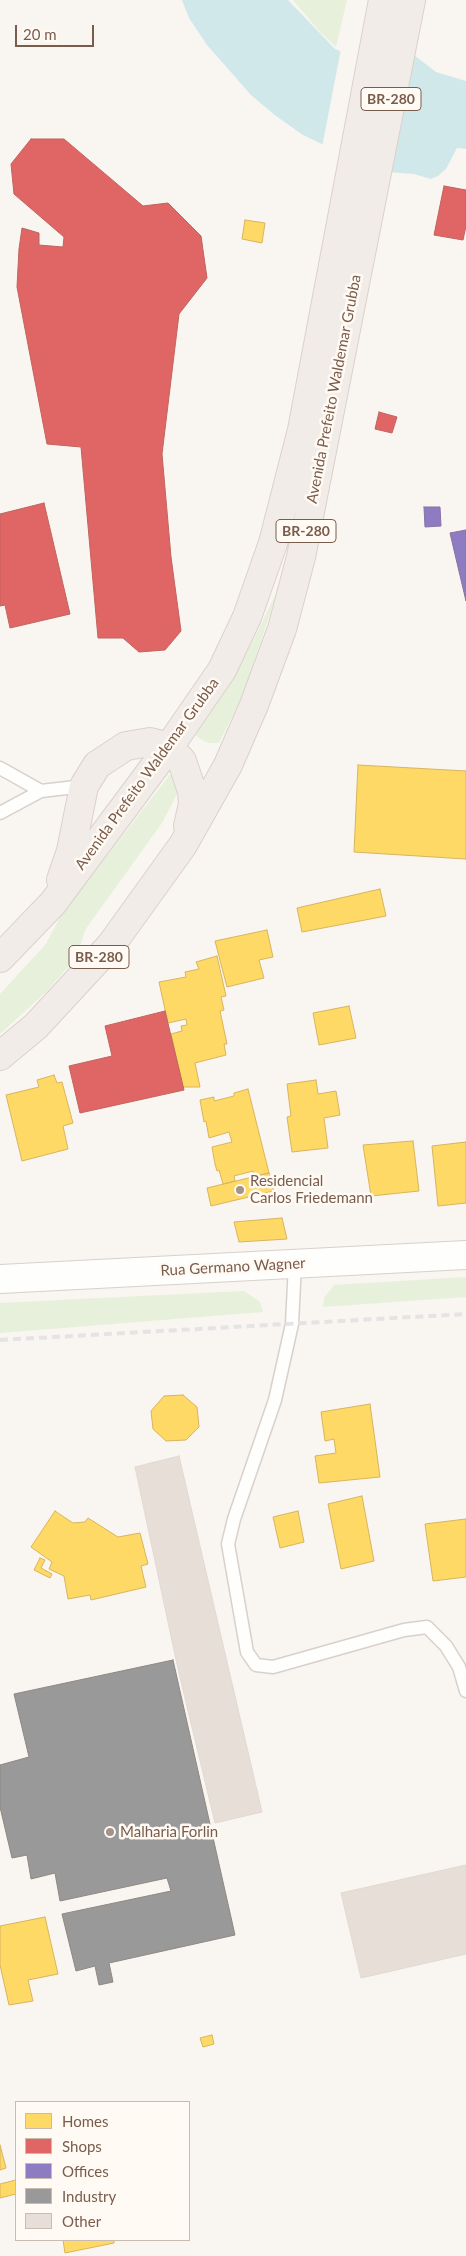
<!DOCTYPE html>
<html>
<head>
<meta charset="utf-8">
<style>
  body { margin:0 }
  #map { position:relative; width:466px; height:2256px; overflow:hidden; background:#f9f5f0; font-family:Lato,sans-serif }
  canvas { display:block }
  .legend { position:absolute; left:15px; top:2101px; width:175px; height:140px; box-sizing:border-box; background:#fffaf3; border:1px solid #cabbb1; margin:0; padding:6px 9px; list-style:none; font-size:15px; color:#7a5c4d }
  .legend li { display:flex; align-items:center; gap:10px; height:25px }
  .legend b { width:25px; border:1px solid #cabbb1 }
  .scale { position:absolute; left:15px; top:25px; width:79px; height:22px; box-sizing:border-box; border:2px solid #7a5c4d; border-top:0; padding-left:6px; font-size:15px; line-height:18px; white-space:nowrap; color:#7a5c4d; -webkit-text-stroke:4px #fffaf3; paint-order:stroke }
</style>
</head>
<body>
<div id="map">
<canvas width="466" height="2256"></canvas>
<ul class="legend">
<li><b style="height:14px;background:#ffd966"></b>Homes</li>
<li><b style="height:14px;background:#e06666"></b>Shops</li>
<li><b style="height:14px;background:#8e7cc3"></b>Offices</li>
<li><b style="height:14px;background:#999"></b>Industry</li>
<li><b style="height:14px;background:#e6ded7"></b>Other</li>
</ul>
<div class="scale">20 m</div>
</div>
<script>
const ctx = document.querySelector('canvas').getContext('2d');
ctx.lineJoin = 'round';
function fillPath(path, color) { ctx.fillStyle = color; ctx.fill(path, 'evenodd'); }
const shape = rows => new Path2D(rows.map(r => 'M' + r).join(''));
function strokePath(path, color, width, dash) { ctx.strokeStyle = color; ctx.lineWidth = width; ctx.lineCap = dash ? 'butt' : 'round'; ctx.setLineDash(dash || []); ctx.stroke(path); }
function label(font, color, halo, rows, align = 'center') {
  ctx.font = font + ' Lato,sans-serif'; ctx.lineWidth = 5; ctx.setLineDash([]); ctx.textBaseline = 'middle'; ctx.strokeStyle = halo; ctx.fillStyle = color; for (const [text, x, y, turn = 0] of rows) {
    ctx.save(); ctx.translate(x, y); ctx.rotate((+turn || 0) * Math.PI / 180); ctx.textAlign = isNaN(turn) ? turn : align; if (halo) ctx.strokeText(text, 0, 0); ctx.fillText(text, 0, 0); ctx.restore();
  }
}
fillPath(shape([
  [293,0,347,0,336,47,319,31],
  [279,587,243,694,219,743,209,743,202,740,195,735,228,688,255,637],
  [172,772,178,787,177,794,162,823,85,930,77,957,46,992,0,1034,0,994,45,945,62,914],
  [466,1277,466,1297,323,1307,324,1298,334,1285],
  [244,1291,260,1302,263,1312,0,1333,0,1303]
]), '#e7f0db');
fillPath(shape([
  [182,0,288,0,335,49,350,55,326,146,303,135,276,116,251,95,207,45,189,18],
  [410,52,436,72,466,81,466,149,457,148,446,169,438,176,431,179,414,174,387,172]
]), '#d0e8ea');
fillPath(shape([
  [375,48,353,164,322,147,341,49,351,53]
]), '#f9f5f0');
const homes = shape([
  [245,220,265,223,262,243,242,239,245,220],
  [358,765,466,771,466,859,354,852,358,765],
  [380,889,386,916,302,932,297,908,380,889],
  [267,930,273,957,259,960,264,978,227,987,215,941,267,930],
  [217,956,226,996,221,997,224,1010,220,1011,227,1044,224,1044,226,1055,195,1063,200,1087,183,1087,171,1034,182,1031,181,1026,187,1025,186,1019,168,1023,159,982,186,977,185,972,199,969,196,962,217,956],
  [349,1006,356,1038,319,1045,313,1013,349,1006],
  [54,1075,57,1083,62,1082,73,1123,63,1126,68,1149,22,1161,6,1095,39,1087,37,1080,54,1075],
  [316,1080,318,1094,336,1091,340,1115,324,1118,328,1148,292,1152,287,1117,291,1116,287,1084,316,1080],
  [248,1089,269,1173,254,1176,253,1171,234,1176,235,1181,223,1184,219,1170,217,1171,215,1164,212,1147,232,1142,229,1132,209,1138,206,1121,204,1122,200,1100,214,1097,214,1101,234,1096,234,1093,248,1089],
  [413,1141,419,1191,371,1196,363,1145,413,1141],
  [466,1142,466,1203,438,1206,432,1146,466,1142],
  [269,1173,274,1191,211,1206,207,1188,269,1173],
  [282,1218,287,1239,239,1242,234,1222,282,1218],
  [183,1395,197,1407,199,1427,186,1440,166,1441,153,1429,151,1411,164,1396,183,1395],
  [370,1404,380,1477,319,1483,315,1456,336,1453,334,1439,325,1441,321,1412,370,1404],
  [362,1496,374,1561,341,1569,328,1504,362,1496],
  [55,1511,73,1523,85,1522,88,1518,118,1537,140,1533,148,1564,141,1566,146,1587,91,1600,90,1595,68,1599,64,1576,49,1569,52,1562,31,1547,55,1511],
  [298,1511,304,1542,280,1548,273,1517,298,1511],
  [466,1519,466,1577,433,1581,425,1524,466,1519],
  [40,1558,45,1560,41,1568,52,1574,50,1578,34,1570,40,1558],
  [45,1917,58,1974,28,1980,33,2001,9,2005,0,1965,0,1926,45,1917],
  [212,2035,214,2044,203,2047,200,2038,212,2035],
  [0,2145,6,2168,0,2170,0,2145],
  [16,2180,16,2194,0,2198,0,2184,16,2180],
  [63,2240,114,2240,114,2243,65,2253,63,2240]
]);
fillPath(homes, '#ffd966');
strokePath(homes, '#d7b45e', 1);
const shops = shape([
  [31,139,64,139,143,206,168,203,201,236,207,278,179,314,162,454,171,557,181,631,165,650,139,652,123,638,98,638,81,447,47,444,17,287,19,249,22,228,39,233,39,245,63,247,64,237,14,194,11,164,31,139],
  [444,186,466,190,466,226,463,240,434,235,444,186],
  [379,412,397,417,392,433,375,429,379,412],
  [44,503,70,614,10,628,5,605,0,606,0,514,44,503],
  [165,1011,184,1090,80,1113,69,1066,112,1056,105,1026,165,1011]
]);
fillPath(shops, '#e06666');
strokePath(shops, '#c1635e', 1);
const offices = shape([
  [424,507,440,507,441,526,425,527,424,507],
  [466,530,466,601,450,533,466,530]
]);
fillPath(offices, '#8e7cc3');
strokePath(offices, '#8872a0', 1);
const industry = shape([
  [173,1660,235,1935,109,1963,113,1982,99,1985,95,1966,76,1971,62,1914,171,1891,167,1878,60,1901,55,1873,31,1879,27,1855,12,1858,0,1807,0,1765,29,1757,14,1694,173,1660]
]);
fillPath(industry, '#999');
strokePath(industry, '#908782', 1);
const building = shape([
  [179,1456,262,1812,215,1823,178,1669,135,1467,179,1456],
  [466,1865,466,1954,361,1978,341,1893,466,1865]
]);
fillPath(building, '#e6ded7');
strokePath(building, '#e2d8d2', 1);
const service = shape([
  [0,768,41,791],
  [0,813,41,791,84,786],
  [295,1264,292,1324,275,1400,234,1519,228,1544,247,1652,256,1665,273,1667,404,1630,427,1627,446,1646,459,1667,466,1691]
]);
const tertiary = shape([
  [0,1279,466,1255]
]);
const trunk = shape([
  [61,880,71,851,84,786,97,765,126,746,150,742,169,747,182,761,192,791,193,804,188,826],
  [0,958,53,903,169,747,222,670,247,617,273,543,302,430,383,0],
  [0,1056,36,1026,111,945,183,845,228,765,254,705,282,629,301,557,411,0]
]);
strokePath(service, '#d7d1cb', 15);
strokePath(tertiary, '#d7d1cb', 30);
strokePath(trunk, '#dad1cc', 30);
strokePath(service, '#fefefd', 12);
strokePath(tertiary, '#fefefd', 28);
strokePath(trunk, '#f2ece8', 28);
strokePath(shape([
  [0,1340,466,1314]
]), '#e6e3e7', 4, [8, 5]);
for (const [x, y, r, color] of [
  [240,1190,5,"#a69286"],
  [110,1832,5,"#a69286"]
]) { const dot = new Path2D(); dot.arc(x, y, r, 0, 2 * Math.PI); ctx.fillStyle = color; ctx.fill(dot); strokePath(dot, '#fffaf3', 2); }
for (const [x, y, w] of [
  [391,99,60],
  [306,531,60],
  [99,957,60]
]) { const box = new Path2D(); box.roundRect(x - w / 2, y - 11.5, w, 23, 4); ctx.fillStyle = '#fffaf3'; ctx.fill(box); strokePath(box, '#7a5c4d', 1); }
label('bold 14px', '#7a5c4d', null, [
  ["BR-280",391,99],
  ["BR-280",306,531],
  ["BR-280",99,957]
]);
label('15px', '#7a5c4d', '#fffaf3', [
  ["Avenida Prefeito Waldemar Grubba",334,389,-79],
  ["Avenida Prefeito Waldemar Grubba",147,774,-54],
  ["Rua Germano Wagner",233,1267,-3]
]);
label('15px', '#7a5c4d', '#fffaf3', [
  ["Residencial",250,1181],
  ["Carlos Friedemann",250,1198],
  ["Malharia Forlin",120,1832]
], 'left');
</script>
</body>
</html>
